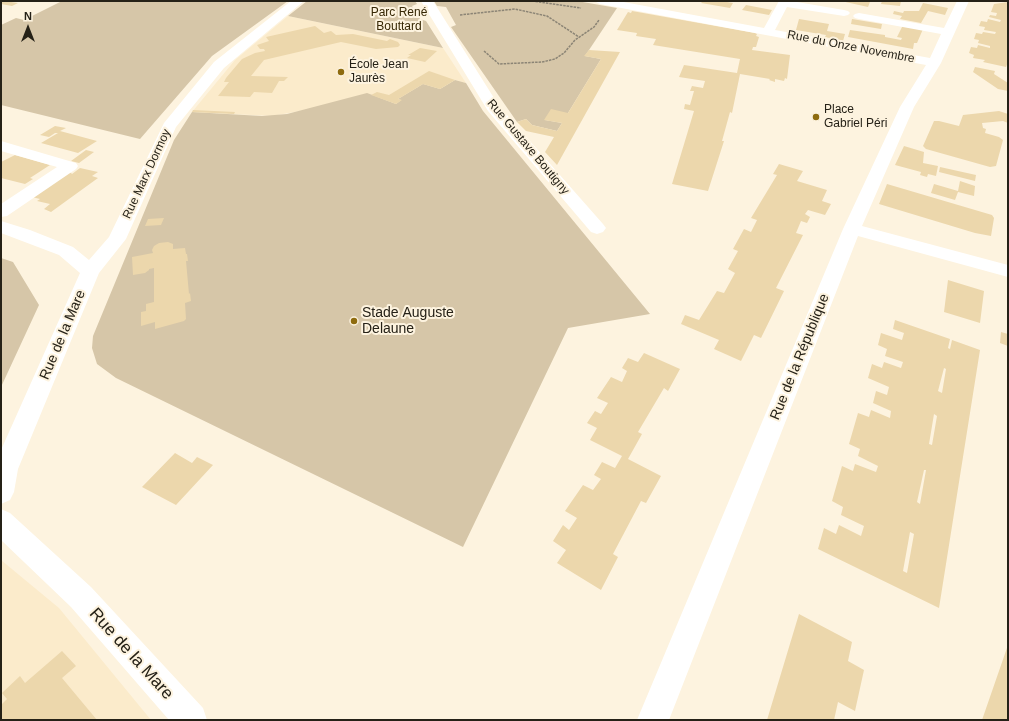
<!DOCTYPE html>
<html>
<head>
<meta charset="utf-8">
<style>
  body { margin:0 }
  #map { position:relative; width:1009px; height:721px; overflow:hidden; background:#fdf3df; font-family:Helvetica,sans-serif }
  canvas { display:block }
  .frame { position:absolute; inset:0; border:2px solid #252117; pointer-events:none }
  .north { position:absolute; left:8px; top:8px; width:40px; height:40px; -webkit-text-stroke:3px #fdf3df; paint-order:stroke; rotate:0deg; font-size:11px; font-weight:700; line-height:16px; text-align:center; color:#252117 }
  .north::after { content:''; display:block; margin:auto; width:14px; height:18px; background:#252117; clip-path:polygon(50% 0,100% 100%,50% 72%,0 100%) }
</style>
</head>
<body>
<div id="map">
<canvas width="1009" height="721"></canvas>
<div class="frame"></div>
<div class="north">N</div>
</div>
<script>
const ctx = document.querySelector('canvas').getContext('2d');
ctx.lineJoin = 'round';
function fillPath(path, color) { ctx.fillStyle = color; ctx.fill(path, 'evenodd'); }
const shape = rows => new Path2D(rows.map(r => 'M' + r).join(''));
function strokePath(path, color, width, dash) { ctx.strokeStyle = color; ctx.lineWidth = width; ctx.lineCap = dash ? 'butt' : 'round'; ctx.setLineDash(dash || []); ctx.stroke(path); }
function label(font, color, halo, rows, align = 'center') {
  ctx.font = font + ' Helvetica,sans-serif'; ctx.lineWidth = 4; ctx.setLineDash([]); ctx.textBaseline = 'middle'; ctx.strokeStyle = halo; ctx.fillStyle = color; for (const [text, x, y, turn = 0] of rows) {
    ctx.save(); ctx.translate(x, y); ctx.rotate((+turn || 0) * Math.PI / 180); ctx.textAlign = isNaN(turn) ? turn : align; if (halo) ctx.strokeText(text, 0, 0); ctx.fillText(text, 0, 0); ctx.restore();
  }
}
fillPath(shape([
  [288,16,443,48,466,83,455,80,440,89,418,87,396,104,371,95,300,111,272,116,192,112,235,60],
  [1,560,59,608,151,720,1,720]
]), '#fbebcb');
fillPath(shape([
  [62,1,288,1,212,56,140,139,1,105,1,25,16,18,24,20],
  [307,1,415,1,417,4,412,6,420,19,426,21,443,48,288,16],
  [434,1,577,1,617,8,585,56,601,59,568,113,545,120,562,123,557,131,532,125,526,119,517,122,451,27,456,25,446,7,437,6],
  [455,80,466,83,483,111,650,314,568,328,463,547,116,378,97,364,92,348,93,336,174,140,192,112,262,116,287,114,367,93,396,104,401,100,398,99,423,84,440,89],
  [1,258,13,262,39,305,1,387]
]), '#d6c6a8');
fillPath(shape([
  [5,1,11,2,18,3,12,6,1,4,1,2],
  [703,1,728,1,727,2,733,3,730,8,701,3],
  [841,1,864,1,870,2,868,7],
  [882,1,901,1,900,6,881,4],
  [1008,2,1008,62,1006,67,983,62,985,60,973,58,974,55,969,53,971,47,977,48,978,45,990,48,990,46,978,43,979,40,974,39,976,33,982,34,983,32,995,34,996,32,984,30,985,27,979,26,981,21,987,22,988,19,1000,22,1001,20,989,17,990,15,996,16,997,13,991,12,994,4],
  [923,3,948,8,945,15,928,11,921,23,900,19,902,16,893,14,894,11,903,13,904,11,919,11],
  [746,5,772,10,769,15,742,10],
  [632,11,755,33,757,34,756,36,759,37,756,47,753,47,752,50,790,55,787,79,785,78,784,81,775,79,775,82,769,80,770,79,740,74,732,113,730,112,722,141,724,141,708,191,672,184,694,111,684,109,685,104,690,105,694,91,690,91,692,86,703,88,705,81,679,77,684,65,737,73,740,59,653,45,656,39,636,36,637,33,617,30,628,12,631,13],
  [799,19,829,24,827,31,845,34,843,41,825,37,826,35,796,30],
  [852,19,882,24,881,29,851,24],
  [903,25,923,29,917,43,914,43,913,49,848,37,850,30,885,35,885,37,901,40,902,38,897,37],
  [315,26,324,33,331,31,336,35,353,34,387,41,390,39,398,42,400,45,398,47,376,49,341,42,264,60,251,76,288,77,284,81,279,81,272,93,254,92,250,97,218,96,229,82,224,82,226,78,242,59,255,53,265,51,264,49,260,49,257,45,269,41,266,37],
  [420,48,437,51,425,62,407,58,411,55,408,55],
  [589,50,620,52,557,165,545,152,554,137,526,131,517,122,526,119,532,125,557,131,562,123,544,120,551,109,568,113,601,59,584,56],
  [975,67,995,71,994,74,1008,83,1008,91,998,89,973,72],
  [429,71,455,80,440,89,423,84,398,99,402,100,396,104,371,95,377,92,389,95],
  [193,110,235,112,234,114,192,112],
  [999,111,1008,114,1008,123,1003,121,982,123,983,128,986,129,985,133,999,137,1003,140,996,166,990,167,926,149,923,146,934,121,939,121,959,126,963,115],
  [55,126,66,128,60,131,97,141,78,153,41,143,58,133,55,133,49,137,40,135],
  [904,146,924,152,923,163,938,166,936,176,928,174,927,177,920,175,921,172,895,165],
  [86,150,94,152,79,163,71,161],
  [15,155,50,165,30,178,33,179,25,184,1,178,1,162],
  [779,164,803,171,797,181,827,190,822,201,831,204,825,215,808,210,805,214,810,217,807,223,801,221,796,233,803,235,776,288,784,291,761,338,754,335,741,361,714,349,719,340,681,324,685,315,699,320,717,291,724,293,735,273,728,269,738,251,733,249,744,229,751,232,757,220,751,218,777,175,773,174],
  [940,167,976,175,975,181,939,172],
  [80,168,98,172,92,176,98,178,51,212,44,209,50,204,37,201,40,199,32,197,70,172,72,174],
  [960,181,975,186,974,196,958,192,955,200,931,193,934,184,958,191],
  [887,184,992,215,994,218,991,236,975,233,879,204],
  [164,218,161,225,145,226,148,219],
  [168,242,173,244,173,249,185,248,186,254,187,254,188,261,186,261,189,294,190,293,191,301,185,303,186,319,184,321,155,329,155,322,141,326,141,312,146,311,146,304,154,302,154,268,149,269,149,270,145,273,133,275,132,257,153,253,152,250,154,246,159,243],
  [948,280,984,291,980,323,944,312],
  [895,320,950,339,948,348,950,349,952,340,980,350,939,608,818,549,824,528,836,534,839,525,861,536,864,526,841,515,843,507,832,501,842,466,853,471,855,464,876,472,878,466,858,456,860,449,849,444,858,413,869,417,871,410,890,418,891,411,873,403,876,391,887,395,889,387,868,378,872,364,882,368,884,362,901,368,903,362,885,356,887,349,878,345,881,333,902,340,904,333,893,329],
  [944,368,946,369,942,393,938,391],
  [934,414,937,416,932,445,929,444],
  [924,470,926,470,920,504,917,502],
  [910,532,914,534,907,573,903,571],
  [1001,332,1008,334,1008,346,1000,343],
  [644,353,680,369,668,391,664,388,638,432,642,434,628,459,661,476,646,503,641,501,613,554,618,557,601,590,557,563,566,550,553,541,563,525,569,530,577,518,565,511,583,485,593,490,601,479,594,475,602,462,615,468,622,456,590,440,597,428,587,423,595,411,601,414,608,403,597,398,611,377,622,382,627,371,622,368,628,358,638,362],
  [175,453,192,463,197,457,213,465,176,505,142,487],
  [799,614,852,642,848,661,864,670,855,711,838,702,834,720,767,720],
  [1008,645,1008,720,982,720],
  [62,651,76,666,62,678,97,720,1,720,1,705,7,699,2,693,20,676,25,683]
]), '#ecd7ac');
strokePath(shape([
  [532,1,581,8],
  [460,15,515,9,547,16,579,37],
  [484,51,499,64,542,62,555,59,564,53,575,40,594,27,599,20]
]), '#8b8475', 1.5, [2.5, 1]);
fillPath(shape([
  [291,1,304,1,224,68,176,127,126,239,99,273,18,469,14,492,10,500,1,504,1,450,80,273,59,255,1,233,1,221,30,230,73,247,89,260,109,237,164,123,214,62,291,1],
  [421,1,433,1,499,106,603,224,606,228,603,232,597,234,591,232,488,111,421,1],
  [594,1,618,1,764,28,779,1,791,1,844,10,848,11,850,13,848,15,844,16,787,7,775,30,930,58,941,34,859,19,855,18,853,16,855,14,859,13,944,28,957,1,969,1,941,63,914,107,862,226,1008,265,1008,277,858,236,669,720,637,720,843,229,900,107,926,65,600,4,594,1],
  [1,141,76,163,78,166,76,169,7,216,1,217,1,204,57,167,1,151,1,141],
  [1,509,10,513,91,587,203,708,207,720,169,720,71,607,1,540,1,509]
]), '#fff');
for (const [x, y, r, color] of [
  [341,72,4,"#8e6b0e"],
  [816,117,4,"#8e6b0e"],
  [354,321,4,"#8e6b0e"]
]) { const dot = new Path2D(); dot.arc(x, y, r, 0, 2 * Math.PI); ctx.fillStyle = color; ctx.fill(dot); strokePath(dot, '#fdf3df', 1.5); }
label('12px', '#362704', '#fdf3df', [
  ["Parc René",399,13],
  ["Bouttard",399,27]
]);
label('12px', '#252117', '#fdf3df', [
  ["Rue du Onze Novembre",851,47,11],
  ["Rue Gustave Boutigny",528,147,50],
  ["Rue Marx Dormoy",147,174,-65]
]);
label('12px', '#252117', '#fdf3df', [
  ["École Jean",349,65],
  ["Jaurès",349,79],
  ["Place",824,110],
  ["Gabriel Péri",824,124]
], 'left');
label('14px', '#252117', '#fdf3df', [
  ["Stade Auguste",362,313],
  ["Delaune",362,329]
], 'left');
label('14px', '#252117', '#fdf3df', [
  ["Rue de la Mare",63,335,-67],
  ["Rue de la République",800,357,-68]
]);
label('17px', '#252117', '#fdf3df', [
  ["Rue de la Mare",131,654,48]
]);
</script>
</body>
</html>
